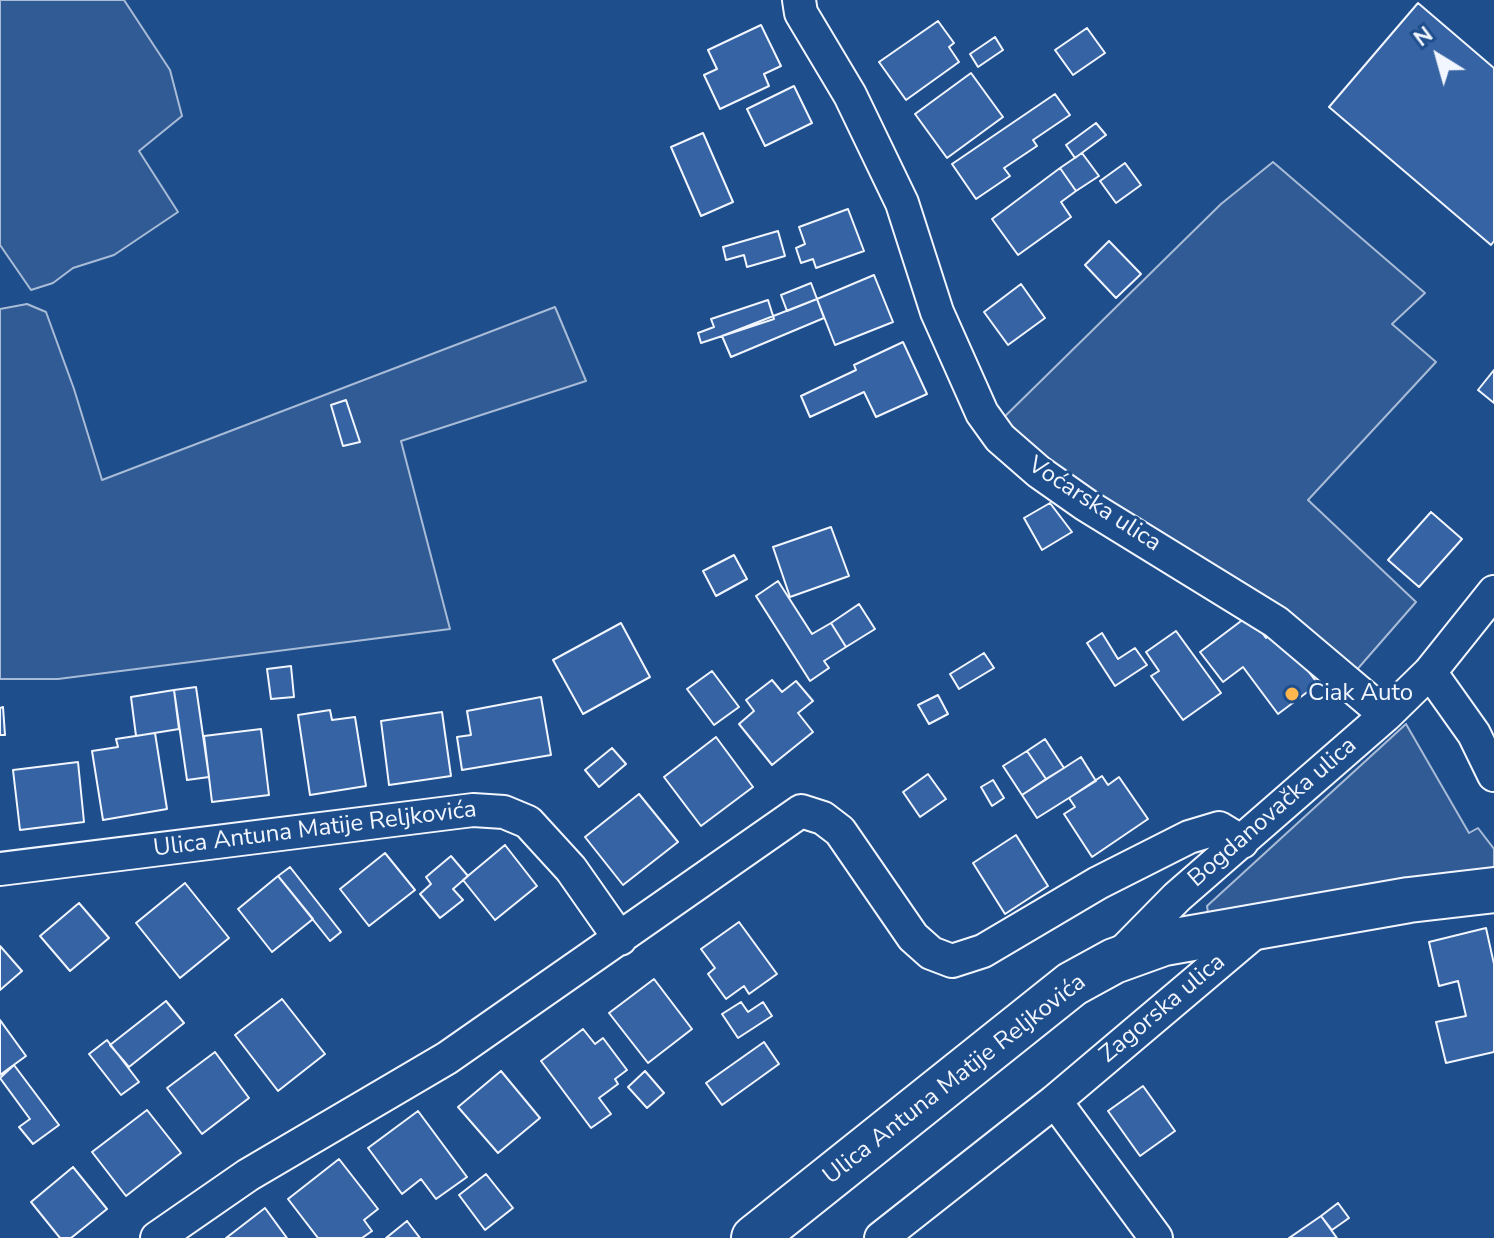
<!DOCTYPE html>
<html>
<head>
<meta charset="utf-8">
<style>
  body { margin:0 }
  #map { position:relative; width:1494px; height:1238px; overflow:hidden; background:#1f4e8c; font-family:"Nunito Sans",sans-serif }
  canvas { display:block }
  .north { position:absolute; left:1398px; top:16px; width:80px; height:80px; -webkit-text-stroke:6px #1f4e8c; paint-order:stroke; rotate:323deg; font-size:22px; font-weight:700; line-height:32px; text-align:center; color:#f2f6ff }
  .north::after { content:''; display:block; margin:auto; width:28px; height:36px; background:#f2f6ff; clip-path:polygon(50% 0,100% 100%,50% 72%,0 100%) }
</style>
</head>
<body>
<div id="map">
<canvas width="1494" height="1238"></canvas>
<div class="north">N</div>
</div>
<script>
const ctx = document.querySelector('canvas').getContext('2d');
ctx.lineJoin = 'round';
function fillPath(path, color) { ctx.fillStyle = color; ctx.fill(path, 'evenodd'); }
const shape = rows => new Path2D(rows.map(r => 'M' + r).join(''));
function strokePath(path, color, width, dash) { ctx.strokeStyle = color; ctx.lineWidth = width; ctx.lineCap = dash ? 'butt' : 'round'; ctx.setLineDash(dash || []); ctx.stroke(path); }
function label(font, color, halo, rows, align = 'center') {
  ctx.font = font + ' "Nunito Sans",sans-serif'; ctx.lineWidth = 6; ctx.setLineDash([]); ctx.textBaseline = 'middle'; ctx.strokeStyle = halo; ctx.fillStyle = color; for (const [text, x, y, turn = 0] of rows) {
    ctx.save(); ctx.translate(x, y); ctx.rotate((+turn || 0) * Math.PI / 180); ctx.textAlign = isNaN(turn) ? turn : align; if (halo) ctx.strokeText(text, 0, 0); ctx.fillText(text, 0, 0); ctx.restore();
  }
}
const built = shape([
  [0,0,124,0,170,70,182,116,139,151,178,212,114,255,73,268,53,283,31,290,0,245,0,0],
  [1273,162,1425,293,1392,324,1436,362,1308,500,1416,602,1347,681,993,428,1221,204,1273,162],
  [27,304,46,312,74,389,102,480,555,307,586,381,401,441,450,629,58,679,0,679,0,309,27,304],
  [1406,724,1469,833,1478,828,1494,849,1494,866,1488,872,1209,920,1207,906,1406,724]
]);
fillPath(built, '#305b95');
strokePath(built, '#a8bbd7', 2);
const building = shape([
  [1418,3,1494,68,1494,241,1491,245,1329,107,1418,3],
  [938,21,954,43,949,47,959,62,906,100,879,62,938,21],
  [761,25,781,66,764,74,769,86,720,109,704,75,717,69,708,50,761,25],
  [1087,28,1105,53,1073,75,1055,50,1087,28],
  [995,37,1003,50,978,67,970,54,995,37],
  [971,73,1003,117,947,158,915,114,971,73],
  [794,86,812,123,765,146,747,109,794,86],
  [1055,94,1070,115,1033,140,1037,146,1004,168,1010,176,976,199,952,164,1055,94],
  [1096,123,1106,135,1075,158,1066,145,1096,123],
  [703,133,733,202,701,216,671,147,703,133],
  [1082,153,1099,176,1076,191,1060,168,1082,153],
  [1125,163,1141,185,1116,203,1100,181,1125,163],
  [1060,168,1076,191,1061,202,1071,217,1018,255,992,219,1060,168],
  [848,209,864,251,816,268,813,259,801,263,796,248,805,244,799,227,848,209],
  [778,231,785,256,747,267,744,255,726,260,723,247,778,231],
  [1109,241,1141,274,1116,298,1085,265,1109,241],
  [874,275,893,322,835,345,817,299,874,275],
  [811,283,817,299,787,311,781,295,811,283],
  [1021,284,1045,318,1008,345,984,312,1021,284],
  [817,299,824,318,731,357,722,336,817,299],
  [768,300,774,319,701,343,698,333,714,327,711,319,768,300],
  [903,342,927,394,876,417,864,392,810,417,801,396,856,370,854,365,903,342],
  [1494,370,1494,403,1478,390,1494,370],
  [346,400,360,442,343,446,331,405,346,400],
  [1050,503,1072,532,1042,550,1024,518,1050,503],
  [1431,512,1462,539,1419,587,1388,560,1431,512],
  [831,527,849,576,790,597,773,547,831,527],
  [734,555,747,579,716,596,703,571,734,555],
  [778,581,812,634,831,623,846,647,824,661,829,668,810,681,756,596,778,581],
  [859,604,875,629,846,647,831,623,859,604],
  [1249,615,1266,638,1277,630,1318,684,1278,714,1243,667,1223,682,1200,652,1249,615],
  [621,623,650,677,583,714,553,660,621,623],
  [1176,631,1221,693,1183,720,1151,676,1159,671,1146,652,1176,631],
  [1102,633,1118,659,1135,648,1147,665,1115,686,1087,643,1102,633],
  [984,653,994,668,959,689,950,674,984,653],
  [291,666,294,697,271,699,267,669,291,666],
  [712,671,739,707,714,725,687,689,712,671],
  [772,680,782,692,796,681,813,701,798,713,813,732,772,765,739,724,754,711,746,700,772,680],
  [196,687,209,777,187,780,174,690,196,687],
  [174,690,179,729,136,736,131,697,174,690],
  [938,695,948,714,929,724,918,705,938,695],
  [541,697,551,755,462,770,457,737,471,735,467,711,541,697],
  [3,707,5,735,0,735,0,708,3,707],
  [330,710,332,720,355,717,366,786,310,795,298,715,330,710],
  [442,712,451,776,389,785,381,721,442,712],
  [261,729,269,795,212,802,204,736,261,729],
  [155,733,167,809,103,820,92,751,118,747,116,739,155,733],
  [716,737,753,787,701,826,664,777,716,737],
  [1045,739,1064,768,1046,779,1027,751,1045,739],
  [612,748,626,764,599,787,585,770,612,748],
  [1027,751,1046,779,1022,795,1003,766,1027,751],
  [1081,757,1096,781,1037,818,1022,795,1081,757],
  [78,762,84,822,20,830,13,770,78,762],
  [928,774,946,799,920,817,903,792,928,774],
  [1102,776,1108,785,1119,777,1148,819,1092,857,1064,814,1075,807,1069,798,1102,776],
  [993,780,1004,798,992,806,981,787,993,780],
  [639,794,678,842,623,885,585,837,639,794],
  [1016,835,1048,886,1005,914,973,863,1016,835],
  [505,845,537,886,495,920,463,880,505,845],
  [385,853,415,890,369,926,340,889,385,853],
  [451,856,468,876,453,889,463,900,440,918,420,894,431,884,426,877,451,856],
  [290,867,341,932,330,941,278,876,290,867],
  [278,876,313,919,272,952,238,909,278,876],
  [185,883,229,938,180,978,136,923,185,883],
  [79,903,109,938,70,971,40,936,79,903],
  [739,922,777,974,749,994,744,986,726,999,708,974,715,968,701,949,739,922],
  [1486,928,1494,964,1494,1052,1446,1063,1436,1022,1466,1016,1458,981,1439,986,1429,942,1486,928],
  [0,946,22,971,0,990,0,946],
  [654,979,692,1029,648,1063,609,1013,654,979],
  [282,999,325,1054,278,1091,235,1035,282,999],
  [166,1001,184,1023,129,1067,110,1045,166,1001],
  [741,1002,748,1012,763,1002,772,1016,738,1038,722,1014,741,1002],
  [0,1020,26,1056,0,1075,0,1020],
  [583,1029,595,1044,603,1038,627,1070,615,1079,618,1084,599,1098,611,1114,591,1128,541,1061,583,1029],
  [107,1040,139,1082,121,1095,89,1054,107,1040],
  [764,1042,779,1064,722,1105,706,1083,764,1042],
  [215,1052,249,1098,202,1134,167,1088,215,1052],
  [14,1065,59,1125,33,1144,19,1127,30,1119,0,1078,14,1065],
  [501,1071,540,1118,498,1153,458,1107,501,1071],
  [645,1071,664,1093,647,1108,628,1087,645,1071],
  [1143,1086,1175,1131,1140,1156,1108,1111,1143,1086],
  [147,1110,181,1153,126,1196,92,1152,147,1110],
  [418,1111,467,1177,436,1199,421,1179,402,1194,368,1148,418,1111],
  [339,1159,378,1209,364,1220,372,1231,362,1238,318,1238,288,1199,339,1159],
  [73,1167,107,1209,71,1238,60,1238,31,1202,73,1167],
  [486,1174,513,1208,485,1230,459,1195,486,1174],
  [1338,1203,1349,1218,1332,1230,1321,1216,1338,1203],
  [265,1208,287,1238,226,1238,265,1208],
  [1321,1216,1337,1238,1289,1238,1321,1216],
  [407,1221,420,1238,386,1238,407,1221]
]);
fillPath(building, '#3563a3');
strokePath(building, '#f2f6ff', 2);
const minor = shape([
  [799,0,801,13,850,95,902,203,937,312,982,413,1000,438,1039,472,1086,505,1276,622,1386,715],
  [1430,672,1474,734,1494,775],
  [0,869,473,810,504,812,528,822,571,869,620,939],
  [1119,956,1177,897,1386,715,1430,672,1494,592],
  [1055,1101,1156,1238],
  [157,1238,248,1175,447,1058,801,811,823,818,840,831,913,937,931,953,952,961,983,951,1098,883,1189,837,1219,828,1242,842],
  [881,1238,1055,1101,1262,926]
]);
const secondary = shape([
  [754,1238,1072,984,1114,961,1164,943,1409,900,1494,890]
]);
strokePath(minor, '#f2f6ff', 36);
strokePath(secondary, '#f2f6ff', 48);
strokePath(minor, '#1f4e8c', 32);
strokePath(secondary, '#1f4e8c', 44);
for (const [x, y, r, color] of [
  [1292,694,8,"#ffb74d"]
]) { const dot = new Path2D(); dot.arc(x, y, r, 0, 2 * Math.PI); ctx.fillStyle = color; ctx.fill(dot); strokePath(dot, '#1f4e8c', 3); }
label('24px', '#f2f6ff', '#1f4e8c', [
  ["Voćarska ulica",1094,505,33],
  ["Bogdanovačka ulica",1273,813,-41],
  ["Ulica Antuna Matije Reljkovića",315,830,-7],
  ["Zagorska ulica",1163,1009,-40],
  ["Ulica Antuna Matije Reljkovića",955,1080,-38]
]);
label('24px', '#f2f6ff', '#1f4e8c', [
  ["Ciak Auto",1308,694]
], 'left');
</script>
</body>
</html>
